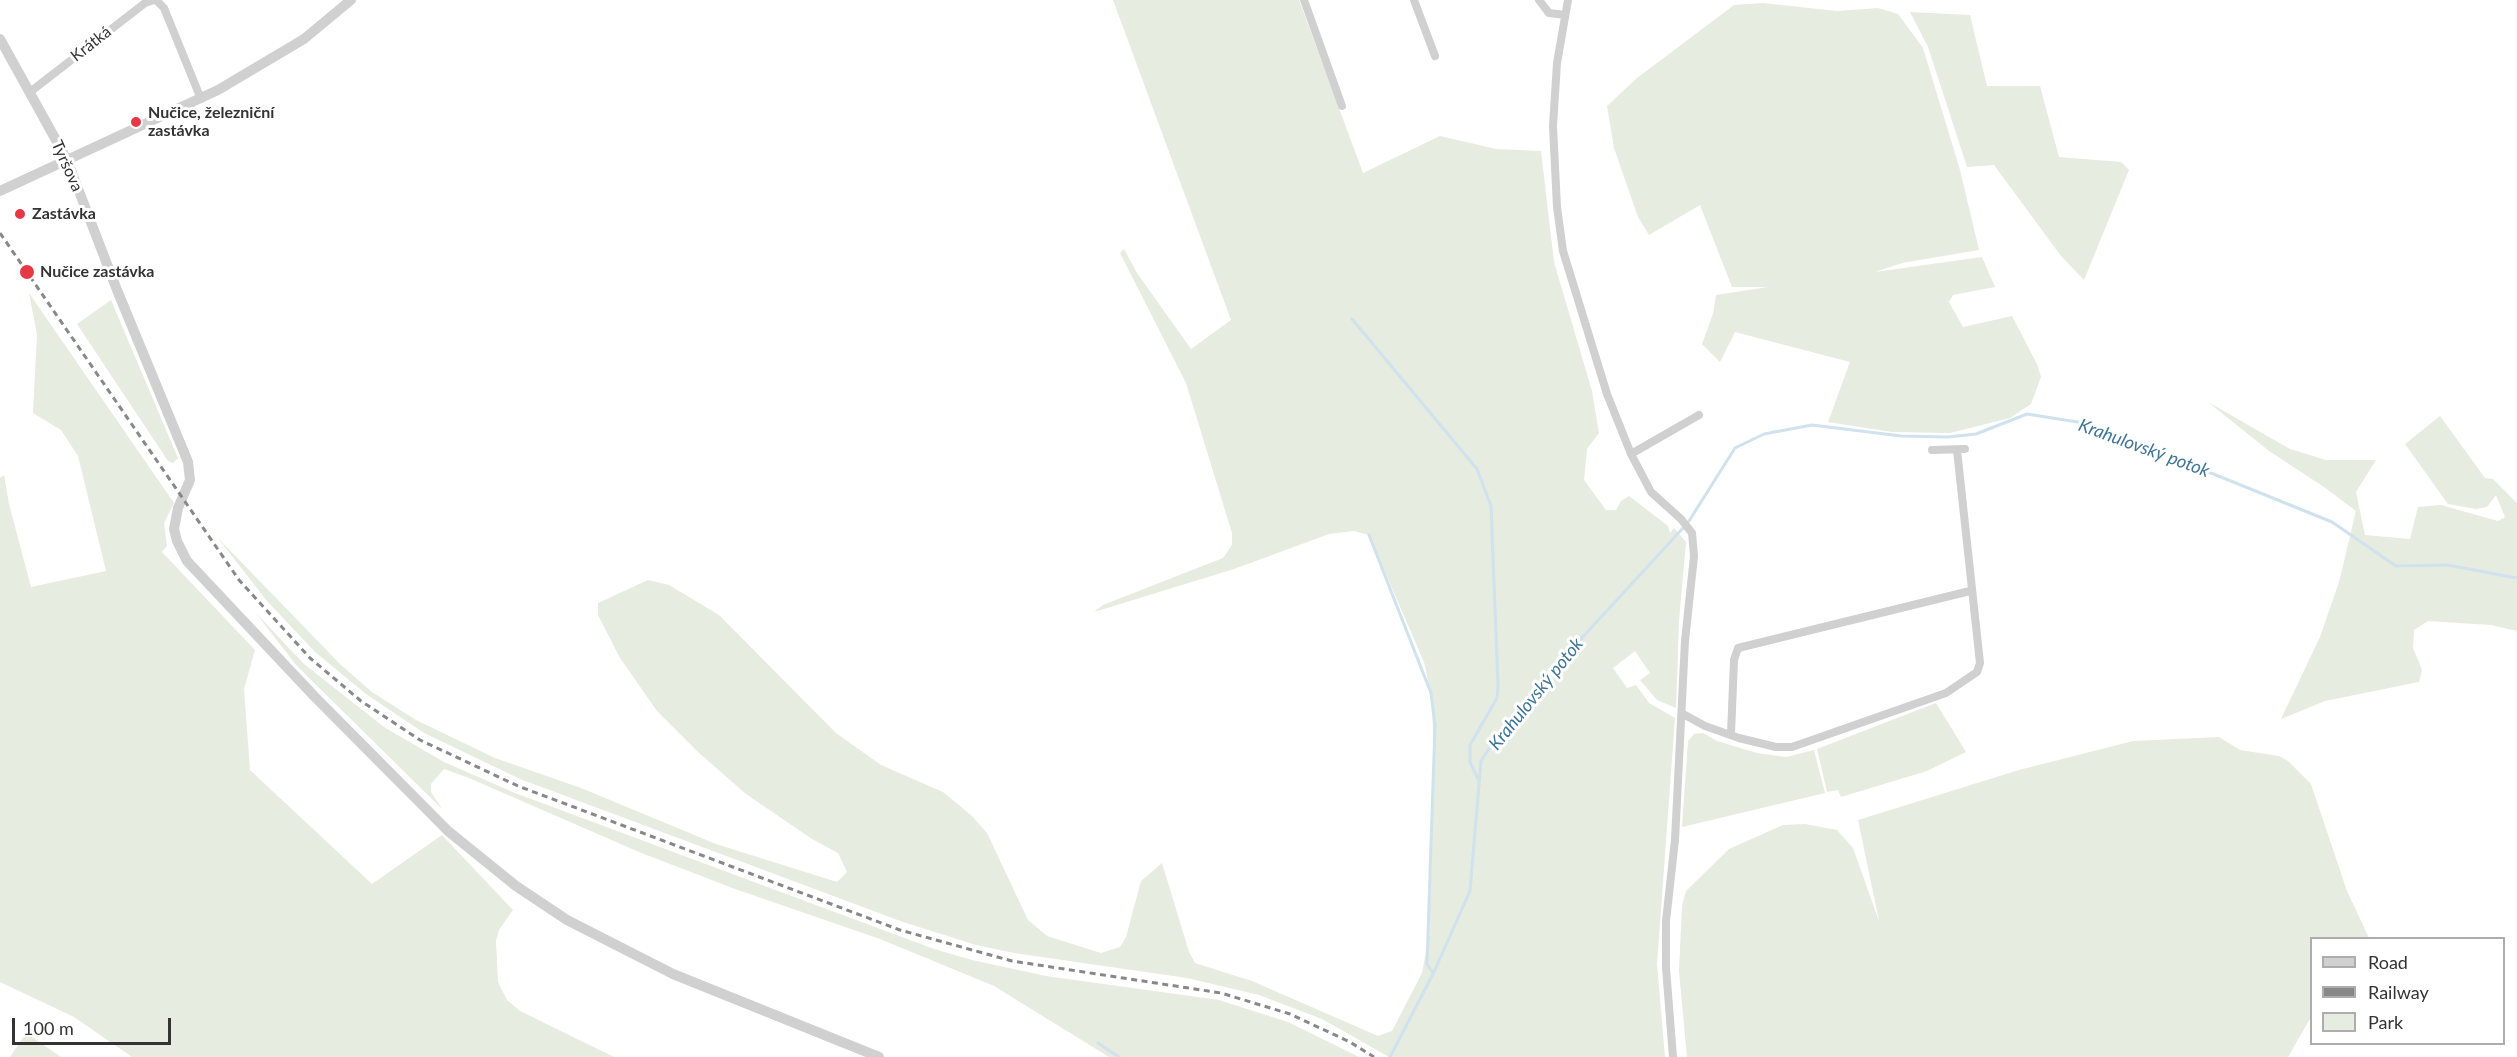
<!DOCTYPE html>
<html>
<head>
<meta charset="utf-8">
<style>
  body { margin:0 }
  #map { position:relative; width:2517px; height:1057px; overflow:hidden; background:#fff; font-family:Lato,sans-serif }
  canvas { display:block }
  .legend { position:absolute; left:2310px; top:937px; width:195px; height:108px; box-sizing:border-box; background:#fff; border:2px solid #adadad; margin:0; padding:8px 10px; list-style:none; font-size:18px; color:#333 }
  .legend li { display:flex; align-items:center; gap:12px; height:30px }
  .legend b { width:30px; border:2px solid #adadad }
  .scale { position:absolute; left:12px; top:1018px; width:159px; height:27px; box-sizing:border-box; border:3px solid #333; border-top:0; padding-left:8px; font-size:18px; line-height:21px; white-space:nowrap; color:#333; -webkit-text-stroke:4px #fff; paint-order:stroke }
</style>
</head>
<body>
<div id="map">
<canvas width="2517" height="1057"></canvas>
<ul class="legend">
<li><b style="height:8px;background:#d0d0d0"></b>Road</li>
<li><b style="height:8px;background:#888"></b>Railway</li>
<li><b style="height:16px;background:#e6ecdf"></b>Park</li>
</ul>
<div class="scale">100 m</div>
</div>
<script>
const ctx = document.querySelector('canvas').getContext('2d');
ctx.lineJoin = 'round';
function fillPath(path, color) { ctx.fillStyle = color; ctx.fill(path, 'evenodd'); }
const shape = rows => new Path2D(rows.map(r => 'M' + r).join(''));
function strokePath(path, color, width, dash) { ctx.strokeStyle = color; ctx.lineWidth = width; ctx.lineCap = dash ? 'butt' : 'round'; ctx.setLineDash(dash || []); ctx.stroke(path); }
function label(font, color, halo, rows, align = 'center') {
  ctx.font = font + ' Lato,sans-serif'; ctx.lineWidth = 6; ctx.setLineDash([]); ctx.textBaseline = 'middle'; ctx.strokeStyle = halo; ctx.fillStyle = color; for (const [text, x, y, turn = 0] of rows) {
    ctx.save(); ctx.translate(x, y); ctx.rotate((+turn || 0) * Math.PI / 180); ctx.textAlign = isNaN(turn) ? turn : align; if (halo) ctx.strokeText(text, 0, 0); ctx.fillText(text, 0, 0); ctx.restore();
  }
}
fillPath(shape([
  [1113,0,1299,0,1363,173,1440,136,1496,149,1541,151,1554,262,1592,391,1599,433,1587,449,1584,480,1606,510,1616,510,1621,501,1629,496,1668,526,1670,533,1661,545,1674,528,1686,542,1679,621,1676,708,1657,700,1640,680,1650,673,1635,651,1613,668,1627,688,1636,685,1649,703,1675,718,1657,964,1665,1057,1389,1057,1322,1019,1259,995,1187,978,1014,953,976,945,903,922,520,779,424,733,366,694,315,652,267,601,217,537,340,664,372,692,416,720,495,758,581,788,716,844,837,882,847,872,838,853,812,839,746,794,698,752,657,711,620,658,598,615,598,603,648,580,669,585,719,615,836,733,881,765,943,792,972,816,987,833,1028,920,1047,936,1101,953,1120,947,1126,937,1141,881,1162,863,1189,952,1195,963,1252,981,1378,1036,1392,1031,1422,973,1428,941,1434,778,1432,699,1424,662,1369,535,1354,531,1329,534,1234,569,1094,612,1103,605,1223,558,1232,545,1232,533,1186,383,1120,253,1124,249,1137,273,1191,349,1231,320],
  [1763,3,1837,11,1878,8,1898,14,1923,48,1960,170,1979,250,1902,263,1875,272,1982,257,1995,287,1953,295,1949,302,1963,327,2012,316,2037,364,2041,377,2031,404,2010,418,1950,433,1892,432,1828,422,1850,362,1735,332,1720,362,1702,344,1713,314,1716,295,1768,287,1732,287,1700,205,1649,235,1638,217,1614,148,1607,106,1637,78,1734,5],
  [1910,12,1970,15,1987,86,2040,86,2059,157,2121,162,2129,170,2084,280,2061,256,1994,165,1967,167,1928,47],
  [29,293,174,503,164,523,167,546,162,552,255,650,244,689,250,770,372,884,442,835,513,910,499,930,496,941,498,982,507,1000,520,1011,614,1057,132,1057,74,1017,0,982,0,478,4,475,9,504,31,587,106,571,78,456,61,430,33,413,37,335],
  [111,300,178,458,173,463,168,461,77,324],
  [2208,402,2290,449,2326,460,2376,460,2356,492,2365,535,2410,539,2418,507,2441,505,2498,521,2505,517,2496,495,2487,507,2476,509,2448,504,2405,444,2440,416,2485,478,2493,479,2517,503,2517,631,2491,625,2428,621,2414,630,2413,648,2422,670,2419,682,2325,701,2281,719,2320,637,2339,582,2356,511,2324,487,2269,451],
  [255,612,304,664,384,727,444,762,515,793,934,949,972,960,1046,976,1219,1000,1288,1022,1359,1057,1109,1057,994,986,965,974,880,939,735,889,639,852,469,778,444,769,431,784,431,792,442,809,296,665],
  [1936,703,1966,752,1927,771,1841,797,1838,790,1827,792,1817,749],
  [1703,733,1717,741,1757,753,1786,757,1814,750,1825,793,1682,827,1688,741,1694,734],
  [2219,737,2240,750,2279,756,2288,761,2311,784,2347,891,2369,938,2312,938,2311,1017,2288,1057,1687,1057,1679,971,1682,906,1686,891,1729,849,1783,825,1805,824,1837,830,1853,848,1879,921,1858,820,2019,770,2133,741],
  [26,1033,61,1057,10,1057]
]), '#e6ecdf');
strokePath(shape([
  [1352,319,1477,469,1491,506,1498,686,1497,698,1470,745,1470,762,1478,779],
  [1689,521,1735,448,1764,434,1812,425,1901,436,1948,437,1976,434,2027,414,2090,424,2332,522,2396,566,2447,565,2517,578],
  [1369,535,1431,693,1435,725,1427,964,1433,973],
  [1098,1043,1119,1057],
  [1390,1057,1433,974,1470,891,1481,761,1490,747,1546,677,1683,528]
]), '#cfe2ee', 3);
strokePath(shape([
  [156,0,164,8,201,99],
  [1304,0,1342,106],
  [1414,0,1435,56],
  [1539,0,1549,13,1565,15],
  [1568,0,1557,63,1553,126,1557,207,1563,251,1607,394,1631,454,1651,492,1681,519,1692,533,1694,556,1685,641,1675,840,1666,921,1666,968,1673,1057],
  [30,92,145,3,154,0],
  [1932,450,1965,449],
  [1631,454,1699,415],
  [1683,714,1705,726,1739,738,1776,747,1792,747,1946,693,1977,672,1980,663,1957,450],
  [1731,734,1734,660,1738,648,1970,591]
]), '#d0d0d0', 8);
strokePath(shape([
  [0,39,67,160,117,290,188,462,190,480,178,508,174,529,177,541,187,561,314,696,448,831,516,886,567,920,673,974,879,1057],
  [0,191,218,90,304,39,351,0]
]), '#d0d0d0', 10);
strokePath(shape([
  [0,233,239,580,310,658,361,701,420,740,518,786,900,930,1012,961,1221,993,1290,1014,1350,1042,1374,1057]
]), '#888', 3, [6, 4.5]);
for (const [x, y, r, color] of [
  [136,122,6,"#e63946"],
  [20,214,6,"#e63946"],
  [27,272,8,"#e63946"]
]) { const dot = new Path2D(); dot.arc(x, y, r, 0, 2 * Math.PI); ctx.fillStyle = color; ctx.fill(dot); strokePath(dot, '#fff', 2); }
label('16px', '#333', '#fff', [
  ["Krátká",91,44,-38],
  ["Tyršova",67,166,66]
]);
label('bold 16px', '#333', '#fff', [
  ["Nučice, železniční",148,113],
  ["zastávka",148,131],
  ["Zastávka",32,214],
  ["Nučice zastávka",40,272]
], 'left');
label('italic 18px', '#3f7597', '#fff', [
  ["Krahulovský potok",2144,448,20],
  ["Krahulovský potok",1536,694,-51]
]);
</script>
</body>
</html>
